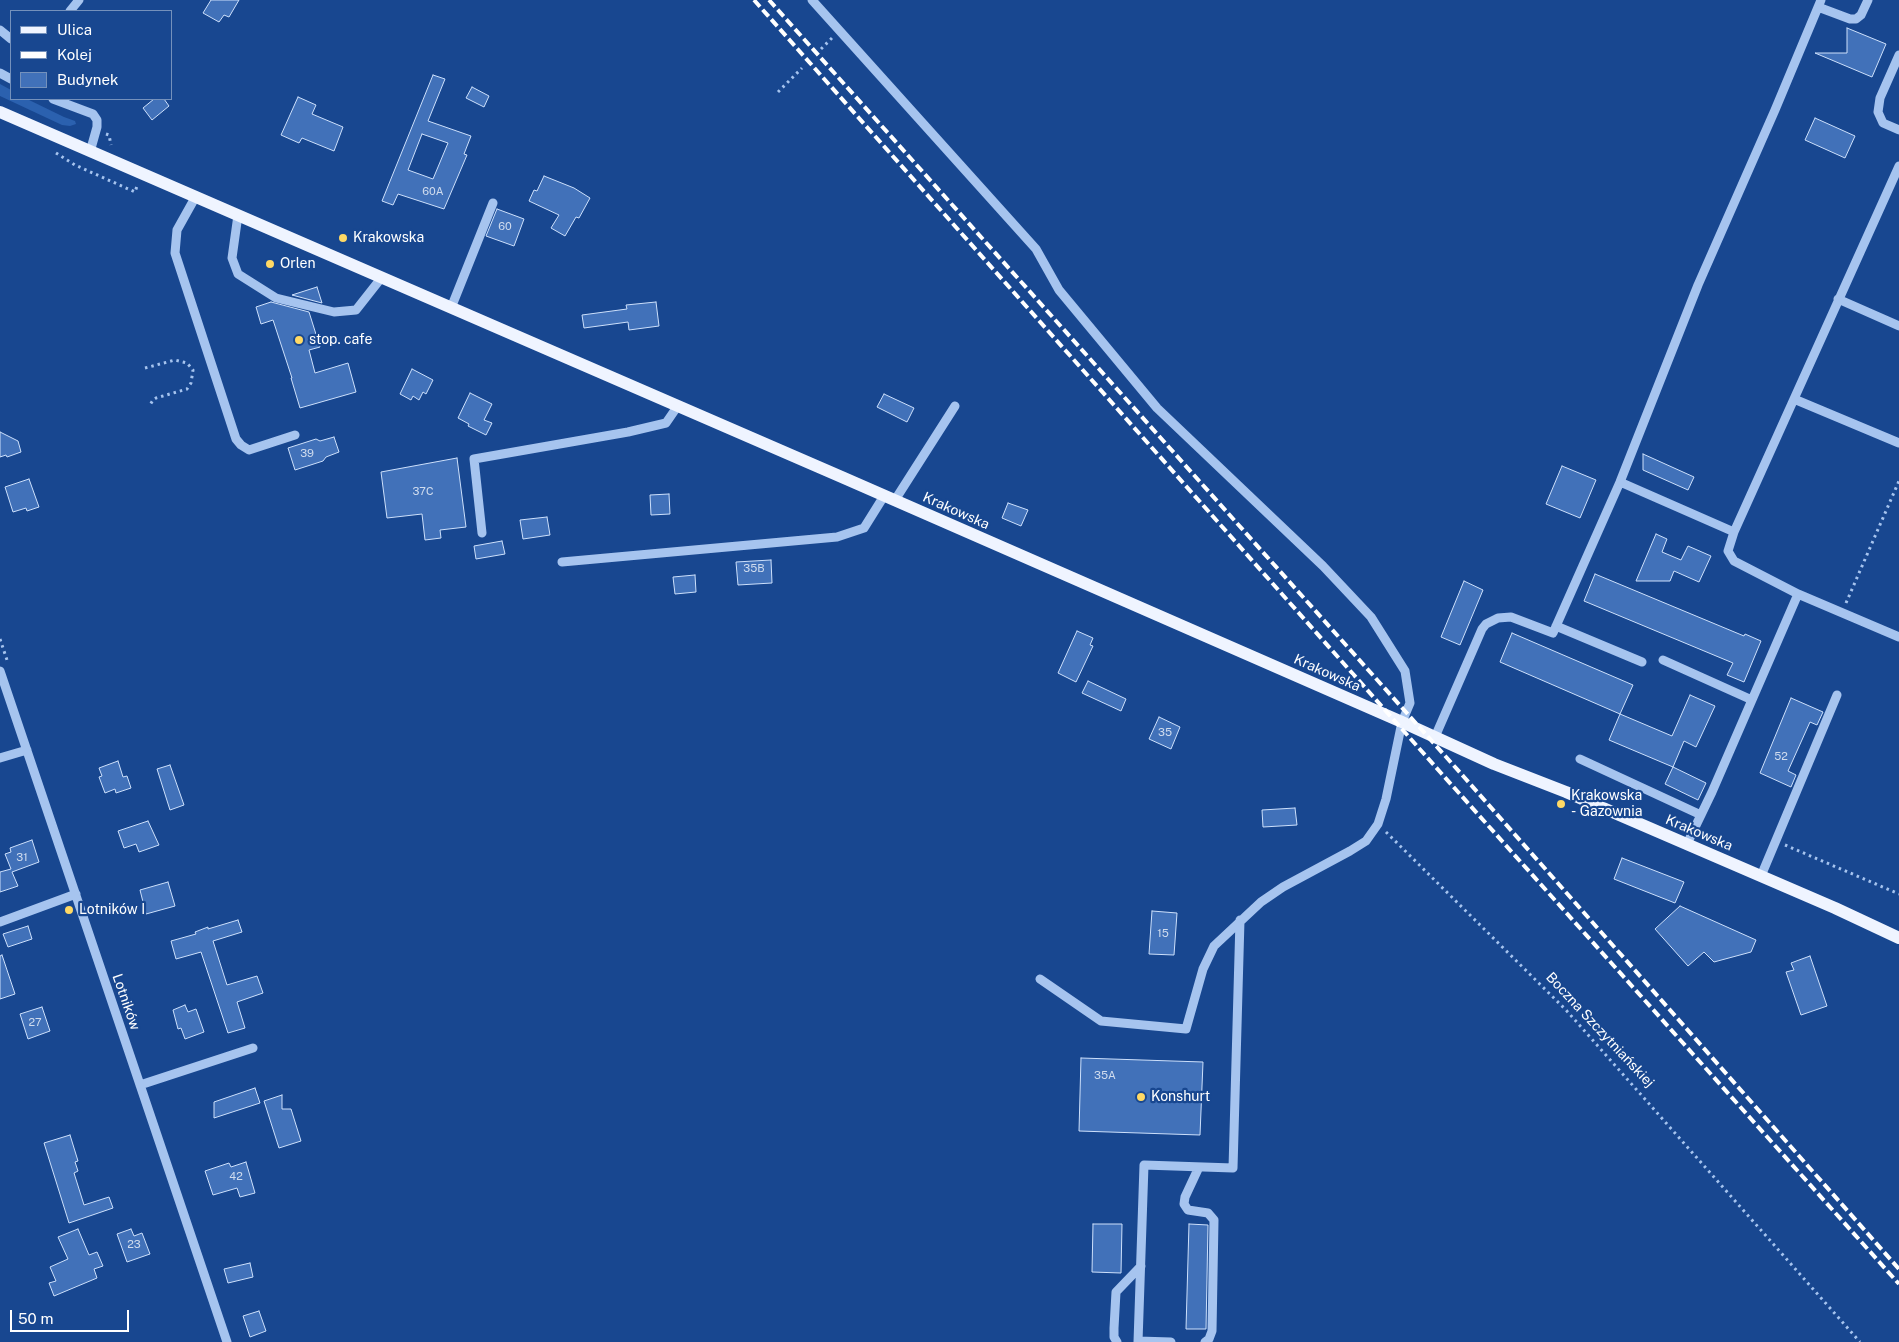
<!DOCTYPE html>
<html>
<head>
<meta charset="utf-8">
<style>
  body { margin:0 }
  #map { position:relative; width:1899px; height:1342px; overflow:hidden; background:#184790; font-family:"Public Sans",sans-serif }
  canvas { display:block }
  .legend { position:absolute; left:10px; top:10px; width:162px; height:90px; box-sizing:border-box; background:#184790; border:1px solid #7491bc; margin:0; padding:6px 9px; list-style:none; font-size:15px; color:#fff }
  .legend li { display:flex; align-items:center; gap:10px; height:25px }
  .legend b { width:25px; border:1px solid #7491bc }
  .scale { position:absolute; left:10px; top:1310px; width:119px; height:22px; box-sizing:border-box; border:2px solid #fff; border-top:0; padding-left:6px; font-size:15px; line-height:18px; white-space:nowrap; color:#fff; -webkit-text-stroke:4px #184790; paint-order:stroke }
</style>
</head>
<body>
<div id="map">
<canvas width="1899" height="1342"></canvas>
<ul class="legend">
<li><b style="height:6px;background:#eff4ff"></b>Ulica</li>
<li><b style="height:6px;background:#fff"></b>Kolej</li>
<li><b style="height:14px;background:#4171b9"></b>Budynek</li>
</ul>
<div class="scale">50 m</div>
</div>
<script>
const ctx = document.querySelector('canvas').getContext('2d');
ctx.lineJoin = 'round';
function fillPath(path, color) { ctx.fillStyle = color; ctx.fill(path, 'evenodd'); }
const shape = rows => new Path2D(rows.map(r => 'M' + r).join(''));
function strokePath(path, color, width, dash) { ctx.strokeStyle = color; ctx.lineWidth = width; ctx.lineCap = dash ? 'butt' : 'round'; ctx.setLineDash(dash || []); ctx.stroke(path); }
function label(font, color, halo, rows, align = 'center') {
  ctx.font = font + ' "Public Sans",sans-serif'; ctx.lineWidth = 4.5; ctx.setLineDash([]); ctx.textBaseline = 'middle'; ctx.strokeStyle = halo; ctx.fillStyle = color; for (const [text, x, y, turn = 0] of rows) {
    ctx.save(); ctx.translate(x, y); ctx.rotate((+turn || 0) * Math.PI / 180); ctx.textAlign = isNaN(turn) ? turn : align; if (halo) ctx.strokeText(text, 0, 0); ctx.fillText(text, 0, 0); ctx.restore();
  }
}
fillPath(shape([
  [0,84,11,90,11,99,27,99,64,117,75,121,76,124,70,126,62,125,0,96]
]), '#2b61af');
const building = shape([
  [211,0,239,0,229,17,224,15,219,22,203,13,211,0],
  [1847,28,1886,44,1872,77,1815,53,1847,53,1847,28],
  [433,75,445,79,428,121,471,136,464,154,467,155,444,209,398,194,393,205,382,201,433,75],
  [422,134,448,143,433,179,408,170,422,134],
  [472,87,489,96,484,107,466,98,472,87],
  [298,97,316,105,312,114,343,127,334,151,302,138,299,143,281,135,298,97],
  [154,99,164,99,169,106,152,120,143,108,154,99],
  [1815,118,1855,136,1845,158,1805,140,1815,118],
  [544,176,574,188,590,198,579,218,576,217,565,236,551,228,559,215,529,201,534,190,537,191,544,176],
  [497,209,524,219,514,246,486,236,497,209],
  [317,287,322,303,292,295,317,287],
  [271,302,309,312,320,347,309,350,315,373,348,363,356,392,300,408,291,378,292,378,273,320,261,324,256,307,271,302],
  [656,302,659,326,629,330,628,322,584,328,582,315,627,309,626,305,656,302],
  [412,369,433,380,426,394,423,392,419,400,413,396,411,400,400,394,412,369],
  [470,393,492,404,484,420,492,423,486,435,468,426,469,424,458,418,470,393],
  [884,394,914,408,907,422,877,407,884,394],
  [0,432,18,441,21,452,7,457,6,455,0,457,0,432],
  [334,437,339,452,326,457,323,461,295,470,288,448,316,439,320,441,334,437],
  [1643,454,1694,477,1688,490,1643,470,1643,454],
  [457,458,466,527,440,530,441,538,425,540,422,514,387,518,381,472,457,458],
  [1562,466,1596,480,1580,518,1546,504,1562,466],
  [29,479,39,507,27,511,26,508,13,512,5,487,29,479],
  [669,494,670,514,651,515,650,495,669,494],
  [1008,503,1028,510,1021,526,1002,518,1008,503],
  [547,517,550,535,523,539,520,520,547,517],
  [1656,534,1667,539,1662,552,1681,560,1688,546,1711,556,1699,582,1674,571,1670,581,1636,581,1656,534],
  [502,541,505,554,476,559,474,546,502,541],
  [771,560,772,583,738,585,736,562,771,560],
  [1595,574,1744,636,1745,634,1761,641,1744,682,1727,675,1733,663,1584,601,1595,574],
  [695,575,696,592,675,594,673,577,695,575],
  [1464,581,1483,590,1460,645,1441,637,1464,581],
  [1077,631,1093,638,1090,645,1093,646,1076,682,1058,673,1077,631],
  [1512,633,1633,685,1620,714,1500,662,1512,633],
  [1088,681,1126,699,1121,711,1082,693,1088,681],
  [1690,695,1715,706,1696,747,1684,741,1673,767,1609,740,1620,714,1672,736,1690,695],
  [1791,698,1823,712,1817,725,1810,722,1788,771,1796,775,1791,787,1760,773,1791,698],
  [1159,717,1180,727,1171,749,1149,739,1159,717],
  [118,761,123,777,127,776,131,788,116,793,115,789,105,793,99,777,102,776,99,768,118,761],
  [170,765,184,805,170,810,157,769,170,765],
  [1673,767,1706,783,1698,800,1665,784,1673,767],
  [1295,808,1297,825,1263,827,1262,810,1295,808],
  [148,821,159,845,139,852,136,844,124,848,118,831,148,821],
  [32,840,39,862,12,872,18,886,0,892,0,872,11,869,5,854,11,852,10,848,32,840],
  [1622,858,1684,882,1675,903,1614,879,1622,858],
  [168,882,175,906,146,914,140,890,168,882],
  [1680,906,1756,940,1751,952,1714,962,1704,952,1688,966,1655,929,1680,906],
  [1152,911,1177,913,1174,955,1149,954,1152,911],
  [238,920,242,932,213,941,227,985,257,976,263,993,237,1002,245,1028,228,1033,201,952,176,959,171,941,196,934,195,932,208,927,208,929,238,920],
  [28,926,32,939,8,947,3,934,28,926],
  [2,955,15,994,0,999,0,956,2,955],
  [1810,956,1827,1006,1801,1015,1786,972,1794,970,1791,963,1810,956],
  [185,1005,188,1012,196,1009,204,1032,185,1039,181,1028,178,1029,173,1010,185,1005],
  [42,1007,50,1031,28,1039,20,1014,42,1007],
  [1081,1058,1203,1062,1200,1135,1079,1131,1081,1058],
  [255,1088,260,1103,214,1118,214,1102,255,1088],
  [282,1095,282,1109,291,1109,301,1141,279,1148,264,1101,282,1095],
  [70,1135,78,1161,75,1162,78,1171,74,1173,84,1205,109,1197,113,1208,69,1223,44,1143,70,1135],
  [246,1162,255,1193,240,1197,237,1188,213,1195,205,1171,229,1163,231,1167,246,1162],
  [1093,1224,1122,1224,1121,1273,1092,1272,1093,1224],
  [1189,1224,1208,1225,1206,1329,1186,1329,1189,1224],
  [78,1229,89,1255,97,1252,103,1266,94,1269,97,1278,54,1296,49,1283,56,1281,50,1267,68,1259,58,1237,78,1229],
  [131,1229,134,1236,142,1233,150,1254,127,1262,117,1234,131,1229],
  [250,1263,253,1277,228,1283,224,1269,250,1263],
  [259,1311,266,1331,250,1337,243,1316,259,1311]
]);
fillPath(building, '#4171b9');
strokePath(building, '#cde0fb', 1);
strokePath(shape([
  [821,49,833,37],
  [778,92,802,68],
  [106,134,109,135,111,145],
  [56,153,75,165,135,192,137,186],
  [145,368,175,360,187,363,193,370,191,383,187,389,156,398,153,400,150,405],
  [1846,603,1899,481],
  [0,639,8,663],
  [1386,832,1566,1010,1860,1342],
  [1785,845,1899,894]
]), '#a6c4ef', 3, [2.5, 4]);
strokePath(shape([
  [812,0,1036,249,1059,290,1157,408,1323,566,1371,617,1405,671,1410,703,1402,722,1386,799,1378,824,1366,841,1350,851,1283,887,1261,902,1214,946,1203,969,1186,1029,1101,1021,1040,979],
  [1818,7,1850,19,1856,19,1861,15,1868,0],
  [70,11,79,0],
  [0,30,11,39],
  [1899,55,1880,98,1878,112,1883,123,1899,130],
  [0,73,11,79],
  [53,99,93,114,97,120,97,127,90,152],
  [196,196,177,230,175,253,236,439,241,445,249,450,295,435],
  [238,215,232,258,238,274,276,298,334,312,356,310,382,277],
  [1838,299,1899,326],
  [451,308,493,203],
  [1794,399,1899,443],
  [1620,482,1734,532,1728,551,1734,561,1798,594,1899,637],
  [895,500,955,406],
  [1734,532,1899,166],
  [482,533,474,459,628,432,666,423,677,407],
  [562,562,837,537,864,528,884,496],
  [1556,626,1642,662],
  [1663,660,1752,700],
  [0,671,227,1342],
  [1435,737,1482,629,1486,624,1498,618,1511,617,1553,633,1620,482,1698,285,1775,110,1821,0],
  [0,758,27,750],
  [1580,759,1701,815],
  [1687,844,1712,792,1798,594],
  [1761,876,1837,695],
  [0,922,76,894],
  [140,1085,253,1048],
  [1199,1167,1185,1197,1184,1204,1188,1210,1208,1213,1214,1220,1212,1331,1209,1339,1205,1342],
  [1138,1341,1171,1342],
  [1117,1342,1114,1337,1114,1328,1116,1292,1141,1266],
  [1138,1342,1144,1165,1233,1168,1240,920]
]), '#a6c4ef', 9);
strokePath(shape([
  [0,112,844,478,1402,722,1494,764,1566,792,1835,908,1899,938]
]), '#eff4ff', 12);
strokePath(shape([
  [754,0,1441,773,1899,1284],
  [769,0,1464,777,1899,1269]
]), '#fff', 4, [9, 4]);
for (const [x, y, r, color] of [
  [343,238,5,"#ffd965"],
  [270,264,5,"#ffd965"],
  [299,340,5,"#ffd965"],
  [1561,804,5,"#ffd965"],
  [69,910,5,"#ffd965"],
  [1141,1097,5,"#ffd965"]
]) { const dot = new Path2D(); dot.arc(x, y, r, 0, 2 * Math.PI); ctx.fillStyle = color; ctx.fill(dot); strokePath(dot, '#184790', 2); }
label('11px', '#d0dcee', null, [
  ["60A",433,192],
  ["60",505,227],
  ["39",307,454],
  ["37C",423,492],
  ["35B",754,569],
  ["35",1165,733],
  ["52",1781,757],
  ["31",22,858],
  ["15",1163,934],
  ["27",35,1023],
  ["35A",1105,1076],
  ["42",236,1177],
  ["23",134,1245]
]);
label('14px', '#fff', '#184790', [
  ["Krakowska",353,238],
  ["Orlen",280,264],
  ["stop. cafe",309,340],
  ["Krakowska",1571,796],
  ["- Gazownia",1571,812],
  ["Lotników I",79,910],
  ["Konshurt",1151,1097]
], 'left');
label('14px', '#fff', '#184790', [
  ["Krakowska",956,511,24],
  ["Krakowska",1327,673,24],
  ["Krakowska",1699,833,23],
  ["Lotników",126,1002,71],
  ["Boczna Szczytniańskiej",1600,1030,47]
]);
</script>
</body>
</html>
